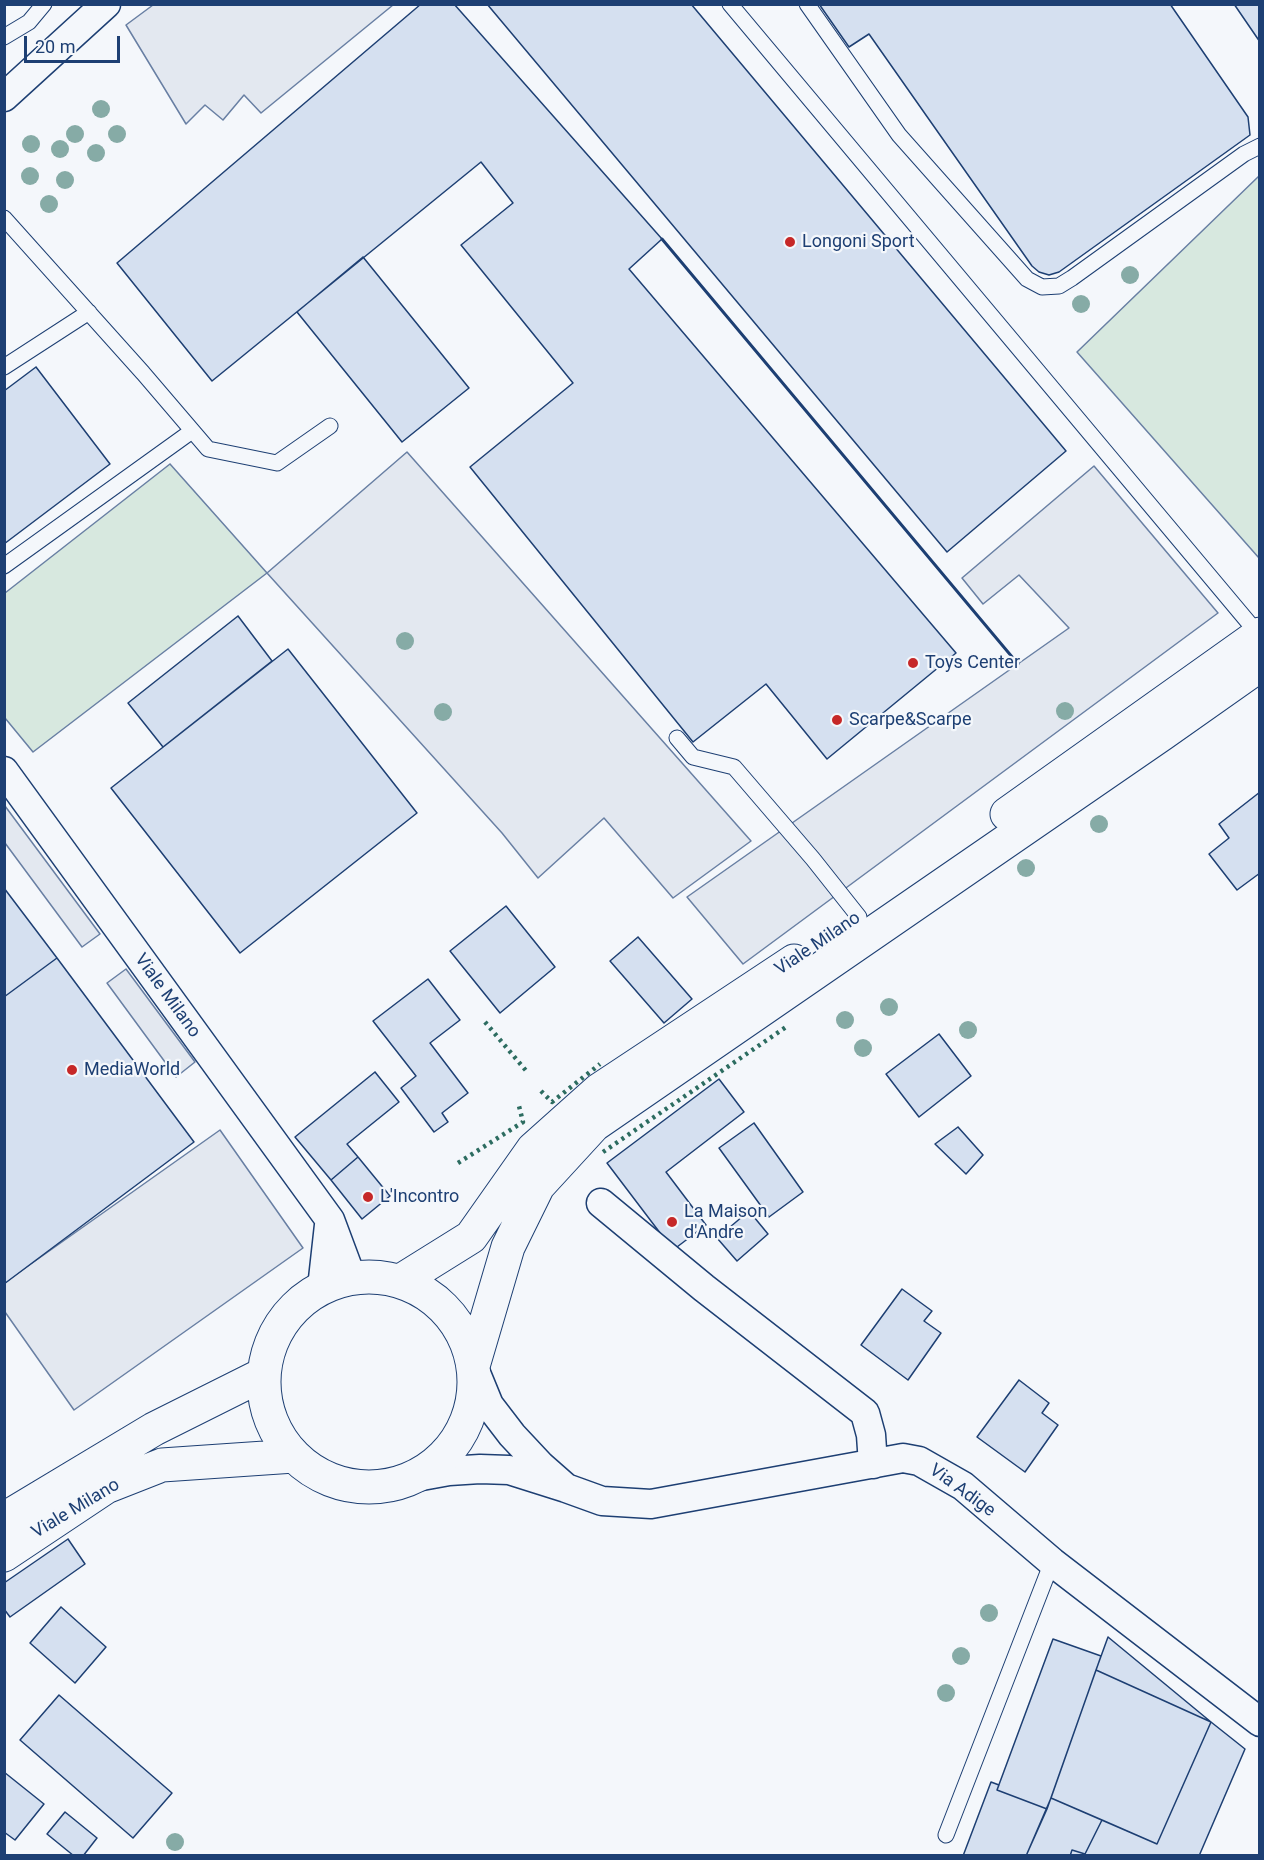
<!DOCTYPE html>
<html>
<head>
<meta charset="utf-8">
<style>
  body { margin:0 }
  #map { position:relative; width:1264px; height:1860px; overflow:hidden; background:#f4f7fb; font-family:Roboto,sans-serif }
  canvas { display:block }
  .frame { position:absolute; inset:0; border:6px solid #1d3f73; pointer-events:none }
  .scale { position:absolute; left:24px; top:36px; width:96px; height:27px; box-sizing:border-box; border:3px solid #1d3f73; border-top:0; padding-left:8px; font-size:18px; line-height:21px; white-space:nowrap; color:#1d3f73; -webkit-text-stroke:4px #f4f7fb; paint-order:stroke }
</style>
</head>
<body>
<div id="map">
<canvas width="1264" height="1860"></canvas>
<div class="frame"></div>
<div class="scale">20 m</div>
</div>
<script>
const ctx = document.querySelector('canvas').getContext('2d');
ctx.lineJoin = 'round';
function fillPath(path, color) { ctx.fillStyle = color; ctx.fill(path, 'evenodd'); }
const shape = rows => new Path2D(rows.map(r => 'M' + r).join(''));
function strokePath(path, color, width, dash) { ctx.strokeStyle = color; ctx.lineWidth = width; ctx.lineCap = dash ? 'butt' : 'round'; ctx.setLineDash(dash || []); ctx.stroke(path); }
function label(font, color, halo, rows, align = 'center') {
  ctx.font = font + ' Roboto,sans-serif'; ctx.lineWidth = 4.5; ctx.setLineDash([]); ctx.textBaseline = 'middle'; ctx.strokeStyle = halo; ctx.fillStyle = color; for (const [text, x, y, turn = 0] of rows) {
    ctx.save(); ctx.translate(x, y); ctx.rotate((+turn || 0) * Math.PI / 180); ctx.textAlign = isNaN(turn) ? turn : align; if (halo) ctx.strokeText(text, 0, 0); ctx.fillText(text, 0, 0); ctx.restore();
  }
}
const green = shape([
  [1259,176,1259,558,1077,352,1259,176],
  [170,464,267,573,33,752,5,718,5,593,170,464]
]);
fillPath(green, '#d7e8df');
strokePath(green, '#687fa3', 1.5);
const parking = shape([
  [153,5,153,4,393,5,261,113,244,95,223,120,205,105,186,124,126,25,153,5],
  [407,452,751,841,673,898,604,818,538,878,502,833,267,573,407,452],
  [1094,466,1218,613,743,964,687,897,1069,628,1019,575,983,604,962,578,1094,466],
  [5,806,100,934,82,947,5,843,5,806],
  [126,969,195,1062,176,1077,107,983,126,969],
  [220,1130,303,1248,74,1410,5,1312,4,1283,220,1130]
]);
fillPath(parking, '#e3e8f0');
strokePath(parking, '#687fa3', 1.5);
const building = shape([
  [421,4,454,4,662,239,629,269,956,653,827,759,766,684,693,742,470,467,573,383,461,245,513,203,481,162,212,381,117,263,421,4],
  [487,4,691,4,1066,451,947,552,487,4],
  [819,4,1170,4,1248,117,1250,135,1059,272,1049,275,1039,272,1032,266,869,34,849,47,819,4],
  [1234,4,1260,4,1260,42,1234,4],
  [363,257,469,388,402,442,297,312,363,257],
  [36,367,110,464,4,544,4,391,36,367],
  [238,616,272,661,163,747,128,703,238,616],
  [288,649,417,813,240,953,111,788,288,649],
  [1260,792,1260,873,1237,890,1209,854,1229,838,1219,824,1260,792],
  [4,888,57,958,4,997,4,888],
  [506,906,555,967,500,1013,450,951,506,906],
  [638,937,692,999,664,1023,610,961,638,937],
  [57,958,194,1142,4,1284,4,997,57,958],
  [428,979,460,1020,430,1043,468,1093,442,1113,448,1122,434,1132,401,1088,416,1076,373,1021,428,979],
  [939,1034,971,1076,919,1117,886,1074,939,1034],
  [375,1072,399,1102,347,1144,358,1157,331,1180,295,1137,375,1072],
  [719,1079,744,1112,666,1172,706,1225,673,1250,607,1163,719,1079],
  [754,1123,803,1192,769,1217,719,1148,754,1123],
  [958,1127,983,1155,966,1174,935,1144,958,1127],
  [358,1157,390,1196,362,1219,331,1180,358,1157],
  [749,1211,768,1234,737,1261,717,1238,749,1211],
  [902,1289,932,1311,924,1321,941,1333,908,1380,861,1345,902,1289],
  [1019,1380,1049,1403,1042,1413,1058,1425,1025,1472,977,1437,1019,1380],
  [68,1539,85,1564,10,1617,4,1609,4,1583,68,1539],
  [61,1607,106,1647,75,1683,30,1643,61,1607],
  [1108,1637,1211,1722,1096,1670,1108,1637],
  [1053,1639,1101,1656,1047,1809,997,1790,1053,1639],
  [1096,1670,1211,1722,1157,1844,1051,1798,1096,1670],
  [59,1695,172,1793,133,1838,20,1740,59,1695],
  [1211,1722,1245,1749,1199,1856,1070,1856,1072,1850,1085,1854,1102,1820,1157,1844,1211,1722],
  [4,1772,44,1804,15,1840,4,1832,4,1772],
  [991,1782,999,1785,997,1790,1047,1809,1026,1856,963,1856,991,1782],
  [1051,1798,1102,1820,1085,1854,1072,1850,1070,1856,1026,1856,1051,1798],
  [65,1812,97,1838,83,1856,74,1856,47,1834,65,1812]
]);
fillPath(building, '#d5e0f0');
strokePath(building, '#1d3f73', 1.5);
const lane = shape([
  [730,4,1259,635],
  [807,4,899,135,1027,279,1042,287,1059,286,1072,278,1244,154,1260,146],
  [4,37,29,22,44,4],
  [4,218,143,373,208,449,277,463,330,426],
  [4,367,89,312],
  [4,566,192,431],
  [677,738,693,757,734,767,813,859,859,917],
  [946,1835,1052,1562]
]);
const street = shape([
  [4,97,106,4],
  [4,771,330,1220,352,1279],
  [601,1203,704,1288,865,1413,871,1435,873,1464],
  [322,1288,329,1225],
  [416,1477,449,1471,480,1469,509,1470,566,1488,541,1466,512,1435,489,1405,473,1366],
  [566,1488,602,1501,651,1504,903,1458,919,1461,963,1486,1052,1562,1260,1722]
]);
const primary = shape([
  [1007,814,1260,634],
  '264 1382a105 105 0 1 1 210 0a105 105 0 1 1-210 0Z',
  [402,1280,471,1237,533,1149,599,1090,794,961],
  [473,1366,508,1247,538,1186,594,1125,1162,734,1260,665],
  [4,1519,154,1429,264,1374],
  [4,1555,106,1487,162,1465,294,1456]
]);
strokePath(lane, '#1d3f73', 17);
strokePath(street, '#1d3f73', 31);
strokePath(primary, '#1d3f73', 35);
strokePath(lane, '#f4f7fb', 15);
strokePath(street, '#f4f7fb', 28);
strokePath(primary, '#f4f7fb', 33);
strokePath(shape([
  [485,1022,528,1073],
  [541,1091,552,1102,600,1064],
  [603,1152,786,1027],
  [458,1163,523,1122,519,1106]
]), '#2c6c60', 4.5, [3, 4.5]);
strokePath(shape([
  [662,239,1018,664]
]), '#1d3f73', 3);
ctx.fillStyle = '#86aba6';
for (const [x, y] of [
  [101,109],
  [75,134],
  [117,134],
  [31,144],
  [60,149],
  [96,153],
  [30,176],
  [65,180],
  [49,204],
  [1130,275],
  [1081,304],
  [405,641],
  [1065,711],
  [443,712],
  [1099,824],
  [1026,868],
  [889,1007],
  [845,1020],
  [968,1030],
  [863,1048],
  [989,1613],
  [961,1656],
  [946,1693],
  [175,1842]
]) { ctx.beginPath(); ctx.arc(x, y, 9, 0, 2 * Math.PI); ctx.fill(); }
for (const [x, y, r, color] of [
  [790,242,6,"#c62828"],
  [913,663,6,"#c62828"],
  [837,720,6,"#c62828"],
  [72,1070,6,"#c62828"],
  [368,1197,6,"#c62828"],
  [672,1222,6,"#c62828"]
]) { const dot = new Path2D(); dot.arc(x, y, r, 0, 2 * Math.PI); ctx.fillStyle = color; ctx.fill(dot); strokePath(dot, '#f4f7fb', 2); }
label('18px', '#1d3f73', '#f4f7fb', [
  ["Longoni Sport",802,242],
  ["Toys Center",925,663],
  ["Scarpe&Scarpe",849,720],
  ["MediaWorld",84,1070],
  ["L'Incontro",380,1197],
  ["La Maison",684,1212],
  ["d'Andre",684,1233]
], 'left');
label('18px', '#1d3f73', '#f4f7fb', [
  ["Viale Milano",818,944,-34],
  ["Viale Milano",167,996,54],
  ["Via Adige",962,1491,36],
  ["Viale Milano",76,1509,-31]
]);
</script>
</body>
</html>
